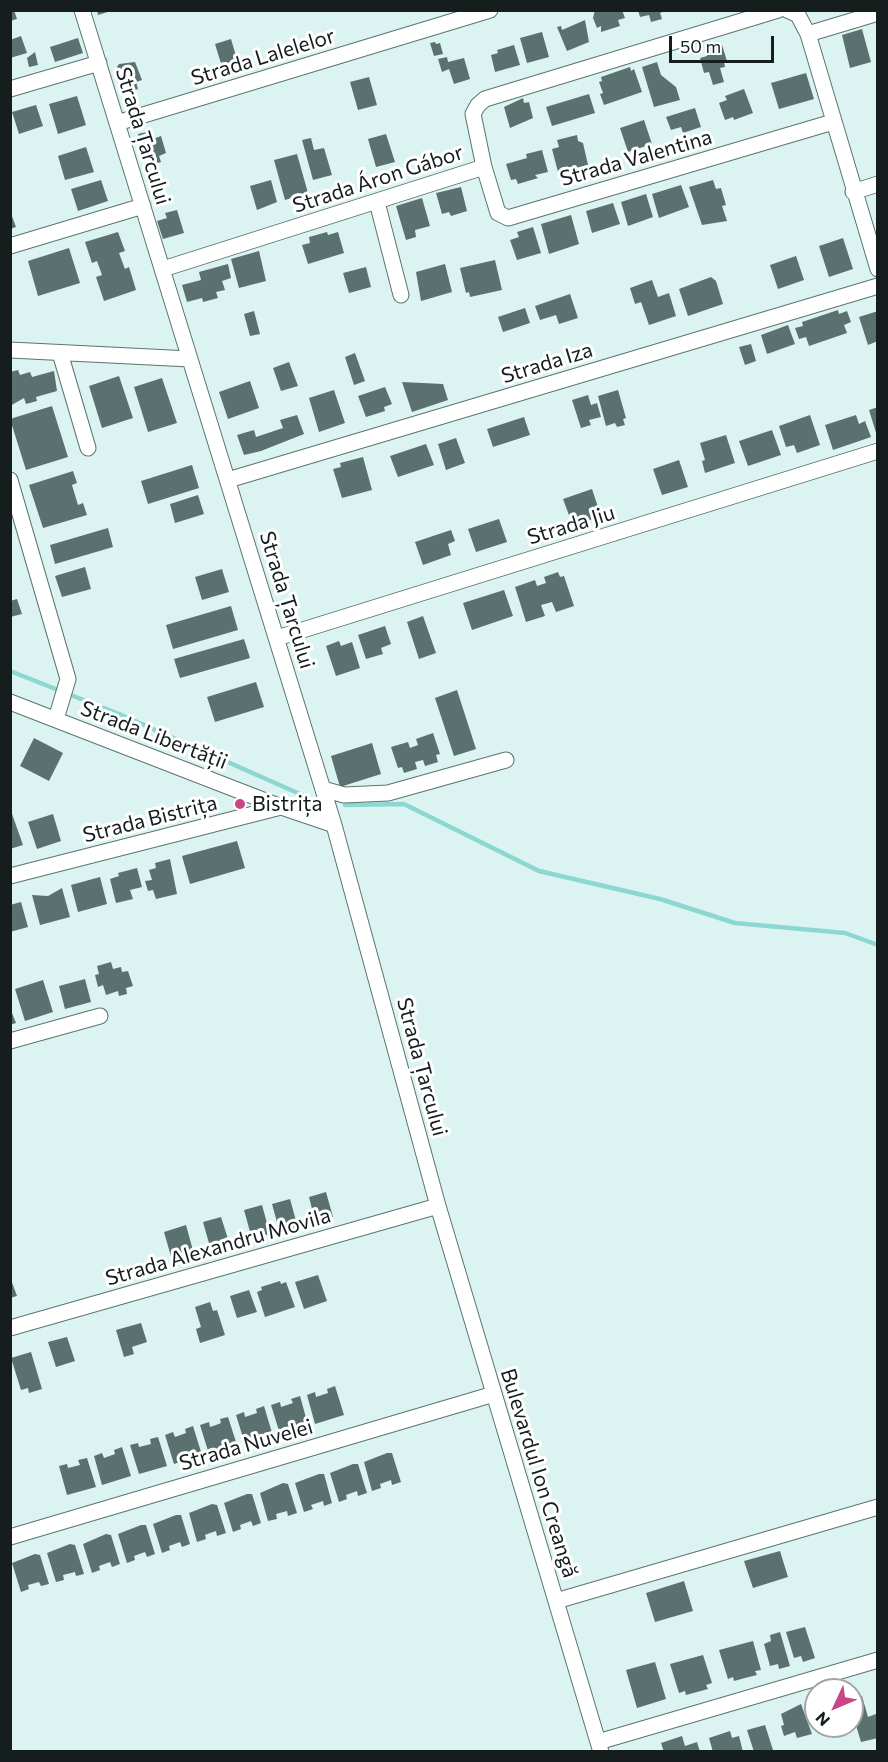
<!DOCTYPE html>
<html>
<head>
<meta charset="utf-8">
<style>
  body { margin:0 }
  #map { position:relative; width:888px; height:1762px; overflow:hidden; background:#dbf4f2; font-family:Commissioner,sans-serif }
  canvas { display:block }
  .frame { position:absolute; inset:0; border:12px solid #151e1d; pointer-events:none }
  .north { position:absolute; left:804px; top:1678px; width:60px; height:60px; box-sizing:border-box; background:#fff; border:2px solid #a1a5a5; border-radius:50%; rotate:226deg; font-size:16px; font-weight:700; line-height:24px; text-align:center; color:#151e1d }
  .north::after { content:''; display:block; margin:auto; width:21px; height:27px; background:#cb4483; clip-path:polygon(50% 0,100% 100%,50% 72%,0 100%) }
  .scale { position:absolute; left:669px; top:36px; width:105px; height:27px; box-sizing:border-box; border:3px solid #151e1d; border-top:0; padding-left:8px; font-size:18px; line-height:21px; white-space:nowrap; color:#151e1d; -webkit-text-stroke:4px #fff; paint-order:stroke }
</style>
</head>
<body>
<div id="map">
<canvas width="888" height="1762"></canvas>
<div class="frame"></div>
<div class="north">N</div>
<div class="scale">50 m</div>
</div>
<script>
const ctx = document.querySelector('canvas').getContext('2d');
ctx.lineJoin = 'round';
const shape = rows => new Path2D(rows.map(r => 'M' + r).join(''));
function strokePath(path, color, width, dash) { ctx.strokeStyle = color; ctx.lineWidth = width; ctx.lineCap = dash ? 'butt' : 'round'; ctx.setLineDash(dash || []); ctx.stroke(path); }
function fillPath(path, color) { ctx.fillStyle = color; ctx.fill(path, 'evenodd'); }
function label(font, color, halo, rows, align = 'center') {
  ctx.font = font + ' Commissioner,sans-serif'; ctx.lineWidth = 6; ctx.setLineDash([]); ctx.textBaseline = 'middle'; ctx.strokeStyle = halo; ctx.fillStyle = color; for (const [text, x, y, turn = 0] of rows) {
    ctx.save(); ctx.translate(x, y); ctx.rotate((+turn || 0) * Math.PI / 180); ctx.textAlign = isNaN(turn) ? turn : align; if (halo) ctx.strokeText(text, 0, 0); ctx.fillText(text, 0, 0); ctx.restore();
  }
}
strokePath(shape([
  [10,671,119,714,309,798],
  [345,805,404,804,539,871,660,899,735,923,845,933,878,945]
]), '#8cd7d1', 4.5);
fillPath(shape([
  [10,10,14,10,17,19,10,21],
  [97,10,111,10,111,11,98,15],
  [595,10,622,10,625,18,618,20,620,26,601,32,601,26,597,28,593,18],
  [638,10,665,10,665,11,660,13,662,19,651,22,649,15,640,17],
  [585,20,589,42,567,51,557,27,561,26,562,30],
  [862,29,871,62,850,68,842,35],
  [542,32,549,57,527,63,520,38],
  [21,36,27,53,10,58,10,40],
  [78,38,83,53,55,62,50,47],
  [231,39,239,66,223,70,215,44],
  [435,42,436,44,440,43,443,54,434,56,430,43],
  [514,45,520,65,495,72,491,55,498,53,497,50],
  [722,45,727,61,724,62,725,67,720,68,724,82,713,85,709,72,704,73,700,58,707,56,709,48],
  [35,52,38,65,29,67,27,58],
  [447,57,448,62,464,58,470,79,454,84,449,69,442,72,438,59],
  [135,62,142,80,136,82,138,89,125,93,121,72,117,67,119,64],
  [657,62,661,75,676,87,680,100,654,107,642,67],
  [630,67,631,71,634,69,642,92,604,105,600,94,603,93,599,82,602,81,601,77],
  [806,73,814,99,779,109,771,83],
  [369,77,377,105,358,110,350,82],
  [744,89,753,113,734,120,733,117,725,120,719,103,727,100,725,96],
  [589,94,595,113,552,126,546,107],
  [77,96,86,125,58,134,49,104],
  [523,98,524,103,529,102,533,118,510,128,504,107],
  [36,105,43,126,19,134,12,112],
  [695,108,701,127,683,133,681,127,671,130,666,117],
  [644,120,652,144,628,152,620,128],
  [147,132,150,140,161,136,166,153,159,156,161,162,150,165,138,134],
  [386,134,395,162,376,167,368,139],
  [577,135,578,141,583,143,588,165,558,172,552,149,559,147,557,140],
  [311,138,314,150,324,148,332,175,313,180,302,140],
  [86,147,94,172,65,180,58,156],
  [542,150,548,172,535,175,538,178,518,184,516,179,511,180,506,164,527,158,526,154],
  [297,154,308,193,285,200,274,160],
  [101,180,108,201,78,211,71,189],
  [271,180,277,202,257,210,250,186],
  [713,180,716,189,721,188,726,205,722,206,727,221,702,225,689,187],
  [681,185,689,207,659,218,652,194],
  [461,187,467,211,451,216,449,212,442,214,436,193],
  [646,194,653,217,628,226,621,202],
  [422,198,430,226,415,230,416,237,406,240,396,206],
  [613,203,620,224,592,233,586,211],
  [177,210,184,233,163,239,157,221,167,218,165,213],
  [10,211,16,227,10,229],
  [571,215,579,244,549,254,541,224],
  [533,227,541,253,517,260,510,240,519,237,517,232],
  [118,232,125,251,119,253,125,269,129,267,136,290,104,301,96,277,102,275,97,261,92,263,85,242],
  [327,232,328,235,338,232,344,253,308,264,302,245,310,243,309,237],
  [843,238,853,269,829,277,819,246],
  [69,248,80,283,38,296,28,261],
  [259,251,266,281,239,288,231,259],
  [796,256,804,280,778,289,770,265],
  [495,260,502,290,470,297,469,292,466,293,460,268],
  [228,264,231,278,222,281,225,290,216,292,218,298,203,302,202,298,187,302,182,285,201,280,199,272],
  [445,264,452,292,421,301,416,272],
  [366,267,371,287,349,293,343,273],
  [711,277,716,281,723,304,688,316,679,289],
  [652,280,658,297,669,293,676,316,649,325,641,302,635,304,630,288],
  [570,294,578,318,559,324,556,315,540,320,535,306],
  [525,308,530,323,503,332,498,317],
  [838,310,839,314,847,311,851,322,844,325,847,333,809,346,806,337,799,339,795,328,803,326,802,322],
  [254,311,260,334,250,336,244,314],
  [878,311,878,341,868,345,859,317],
  [788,325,795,344,767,354,761,335],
  [751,344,756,361,745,365,739,347],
  [355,353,365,381,354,385,345,357],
  [289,362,298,386,281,391,273,368],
  [18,370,20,375,30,372,32,377,54,371,57,391,36,397,37,401,26,404,24,398,10,406,10,372],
  [119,376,133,418,102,428,89,386],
  [162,378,177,423,148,432,134,387],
  [250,381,259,408,228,419,219,392],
  [402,382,443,384,448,400,412,412],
  [385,387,392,404,384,407,385,411,366,417,358,396],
  [334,390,345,423,319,432,309,398],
  [618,390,626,418,623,419,625,425,617,427,615,423,606,426,598,396],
  [588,395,591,405,597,403,601,417,589,420,591,425,581,428,572,400],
  [52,406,68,457,26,470,10,419],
  [878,407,878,436,877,436,869,410],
  [297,415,304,434,261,451,244,455,237,435,254,430,256,437,283,428,280,420],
  [810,415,820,445,797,453,794,445,786,447,779,426],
  [856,415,859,424,865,421,871,437,833,450,825,425],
  [524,417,530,435,493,447,487,429],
  [772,430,781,455,748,466,739,441],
  [726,435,735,463,705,473,702,461,705,460,700,443],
  [456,438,465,463,446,470,438,444],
  [426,444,434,465,398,477,390,456],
  [363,457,372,490,342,498,333,469,341,467,340,463],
  [679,460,688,487,662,495,653,469],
  [192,465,199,488,148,504,141,481],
  [73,471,77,483,72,485,78,505,83,503,87,515,43,528,29,485],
  [592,489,601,516,573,526,563,499],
  [198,495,204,514,175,523,170,504],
  [499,519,507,542,476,552,468,529],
  [108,528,113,547,55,564,50,545],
  [451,530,455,541,448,544,451,555,423,565,415,542],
  [85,567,91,589,62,597,55,576],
  [222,569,229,592,202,600,195,577],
  [558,572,560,577,564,576,574,606,556,612,552,602,541,605,545,616,526,622,515,587,535,580,537,586,546,583,544,577],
  [504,590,513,616,472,630,463,603],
  [17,599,22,614,10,617,10,601],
  [231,606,238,630,173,649,166,625],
  [423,616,436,653,419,659,407,622],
  [385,626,391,644,381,648,383,654,366,659,358,635],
  [244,639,250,658,180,678,174,659],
  [339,641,341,646,352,642,360,668,336,676,326,646],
  [256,682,264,707,215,722,207,697],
  [457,690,476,749,454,756,435,698],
  [433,733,440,754,436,755,438,762,425,766,423,760,415,762,417,769,404,773,402,767,398,768,391,747,408,742,410,748,418,745,416,739],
  [34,738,63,753,49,781,20,766],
  [372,743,381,774,340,787,331,756],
  [11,811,23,845,10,849,10,812],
  [53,814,61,841,37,849,28,822],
  [237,841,245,868,190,884,182,856],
  [170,859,177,894,156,899,153,890,148,891,145,881,152,880,149,870,156,868,155,863],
  [137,868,142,887,130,890,133,899,116,903,110,879,119,876,118,873],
  [100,877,107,904,78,912,71,885],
  [62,888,70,917,40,925,32,895,48,896],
  [21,902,28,927,10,932,10,905],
  [111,962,113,969,121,967,122,972,128,971,133,986,126,988,127,994,119,996,118,991,106,995,103,985,98,987,95,975,99,974,97,966],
  [85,979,91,1002,65,1009,59,986],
  [43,980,53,1012,25,1021,15,989],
  [10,1008,16,1023,10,1025],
  [326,1192,333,1217,315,1221,309,1197],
  [290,1199,298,1228,280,1233,272,1204],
  [262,1205,270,1234,252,1239,244,1210],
  [221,1217,229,1242,210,1247,203,1222],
  [186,1225,194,1254,172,1260,164,1232],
  [318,1275,327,1301,304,1309,295,1282],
  [10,1277,17,1296,10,1298],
  [280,1281,281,1284,286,1282,295,1307,265,1317,257,1292,262,1290,261,1287],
  [249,1290,257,1312,237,1318,230,1296],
  [210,1302,213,1311,217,1310,225,1335,200,1343,196,1329,201,1327,195,1307],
  [141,1323,147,1342,132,1347,134,1354,124,1357,116,1330],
  [67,1337,75,1361,56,1367,48,1342],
  [31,1352,42,1389,29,1393,28,1388,21,1390,11,1358],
  [335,1386,344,1415,315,1424,307,1395,315,1392,316,1397,328,1393,327,1389],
  [300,1396,308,1425,280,1434,271,1405,280,1402,281,1407,293,1403,291,1399],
  [264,1406,273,1436,245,1444,236,1415,244,1412,245,1417,257,1413,256,1409],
  [228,1417,237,1445,209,1454,200,1425,209,1422,210,1427,216,1425,221,1423,220,1419],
  [193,1426,202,1455,174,1464,165,1435,173,1432,175,1437,186,1433,185,1429],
  [158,1437,167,1466,139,1474,130,1445,138,1443,139,1447,151,1444,150,1439],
  [122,1447,131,1476,102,1485,94,1456,102,1453,104,1458,115,1454,114,1450],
  [387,1453,392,1453,401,1482,392,1485,391,1480,380,1484,381,1488,372,1491,364,1462],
  [87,1458,96,1487,67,1495,59,1466,67,1464,68,1468,80,1465,78,1460],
  [353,1464,358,1464,367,1493,358,1496,357,1491,346,1495,347,1499,339,1502,330,1473],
  [319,1474,324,1474,332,1503,324,1506,323,1501,311,1505,313,1509,304,1512,295,1483],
  [283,1483,288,1484,297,1513,288,1516,287,1511,276,1514,277,1519,268,1521,260,1493],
  [247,1494,252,1494,261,1523,253,1526,251,1521,240,1525,241,1529,233,1532,224,1503],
  [212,1504,217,1505,226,1533,217,1536,216,1531,210,1533,205,1535,206,1539,197,1542,189,1513],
  [176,1515,181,1515,190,1544,182,1547,180,1542,169,1546,170,1550,162,1553,153,1524],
  [141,1525,146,1525,155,1554,147,1557,145,1552,134,1556,135,1560,127,1563,118,1534],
  [106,1534,111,1535,120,1564,112,1567,110,1562,99,1566,100,1570,92,1573,83,1544],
  [70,1544,75,1545,84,1574,76,1576,75,1572,63,1575,64,1580,56,1582,47,1553],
  [780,1551,788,1577,753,1588,744,1561],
  [35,1554,40,1555,49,1584,41,1586,39,1582,28,1585,29,1589,21,1592,12,1563],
  [684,1581,693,1611,655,1622,646,1593],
  [805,1627,815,1658,803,1662,801,1656,794,1658,786,1632],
  [780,1632,790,1666,779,1669,778,1664,770,1666,764,1644,771,1641,770,1635],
  [753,1641,761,1670,755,1671,757,1675,745,1678,734,1681,733,1677,728,1679,719,1650],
  [703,1655,712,1683,706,1685,708,1689,686,1695,685,1691,679,1693,670,1664],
  [655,1662,666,1699,637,1708,626,1670],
  [862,1696,868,1717,876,1714,878,1738,861,1742,852,1712,852,1699],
  [801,1704,812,1734,797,1738,795,1732,784,1736,781,1726,784,1725,781,1714],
  [765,1725,773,1750,754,1752,747,1730],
  [816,1726,844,1726,844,1727,819,1734],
  [730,1731,732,1738,739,1736,743,1752,713,1752,709,1738],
  [682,1736,685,1746,697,1742,700,1752,664,1752,661,1743]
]), '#5b716f');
const minor = shape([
  [82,10,334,825,438,1206,601,1752],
  [787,10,798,15,808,34,878,269],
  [808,34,878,13],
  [10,89,99,63],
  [117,123,490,10],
  [484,167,498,213,508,218,833,122],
  [853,192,878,184],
  [377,202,401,295],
  [10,246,143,206],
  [163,269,484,167,473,114,478,105,485,99,778,10],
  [10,350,190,359],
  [60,353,88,448],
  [10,480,68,679,56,719],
  [228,480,878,286],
  [277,638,878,451],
  [10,702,281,807],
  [323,789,344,795,388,793,506,760],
  [10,876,281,807,334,825],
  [10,1041,100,1016],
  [10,1328,438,1206],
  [10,1537,494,1394],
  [556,1601,878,1507],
  [598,1742,878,1660]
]);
strokePath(minor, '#5c7371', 17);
strokePath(minor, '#fff', 15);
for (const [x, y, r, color] of [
  [240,804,6,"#cb4483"]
]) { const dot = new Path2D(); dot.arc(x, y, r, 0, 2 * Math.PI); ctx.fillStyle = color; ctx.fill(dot); strokePath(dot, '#fff', 2); }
label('21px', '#151e1d', '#fff', [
  ["Strada Lalelelor",263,57,-17],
  ["Strada Țarcului",143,136,73],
  ["Strada Valentina",636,158,-16],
  ["Strada Áron Gábor",378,179,-18],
  ["Strada Iza",547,363,-17],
  ["Strada Jiu",571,525,-17],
  ["Strada Țarcului",287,600,73],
  ["Strada Libertății",154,735,21],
  ["Strada Bistrița",150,819,-14],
  ["Strada Țarcului",422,1067,75],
  ["Strada Alexandru Movila",218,1247,-16],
  ["Strada Nuvelei",246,1445,-16],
  ["Bulevardul Ion Creangă",539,1473,73]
]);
label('21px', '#151e1d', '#fff', [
  ["Bistrița",252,804]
], 'left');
</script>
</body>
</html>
